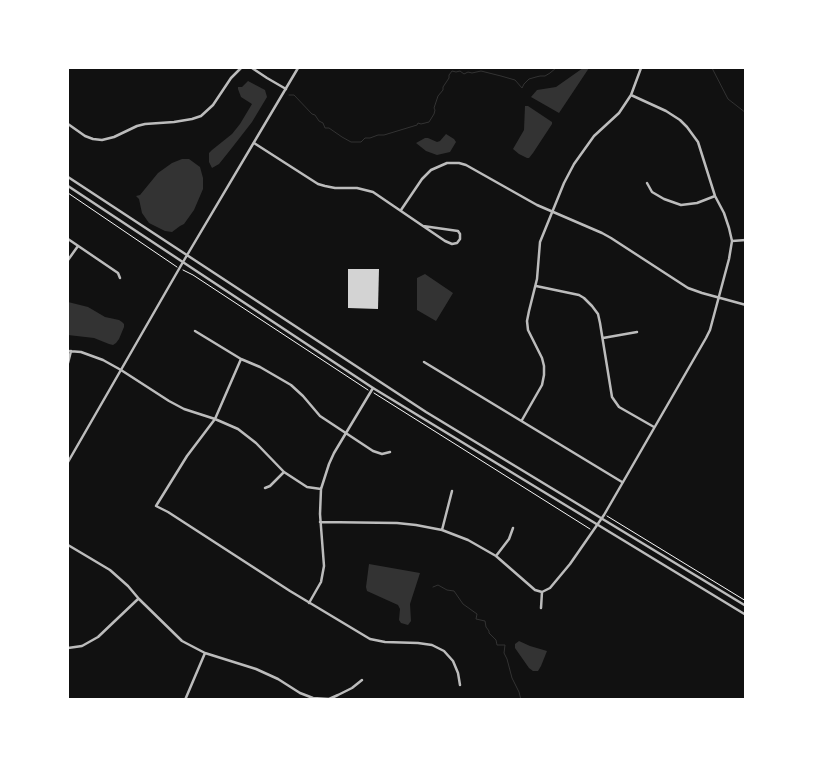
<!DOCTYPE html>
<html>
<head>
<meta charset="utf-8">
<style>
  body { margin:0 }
  #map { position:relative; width:813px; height:767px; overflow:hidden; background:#111; font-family:"Titillium Web",sans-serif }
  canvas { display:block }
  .frame { position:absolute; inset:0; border:69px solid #fff; pointer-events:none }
</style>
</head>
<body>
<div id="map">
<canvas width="813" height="767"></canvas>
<div class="frame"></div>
</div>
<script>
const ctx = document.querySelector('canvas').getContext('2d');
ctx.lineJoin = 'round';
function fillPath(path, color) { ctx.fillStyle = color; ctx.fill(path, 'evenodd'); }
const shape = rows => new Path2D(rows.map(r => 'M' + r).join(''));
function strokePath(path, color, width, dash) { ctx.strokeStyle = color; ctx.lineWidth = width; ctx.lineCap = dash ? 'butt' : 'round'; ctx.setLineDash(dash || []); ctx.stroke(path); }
fillPath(shape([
  [583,68,589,68,559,113,531,97,537,90,556,87],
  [248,81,265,90,267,97,252,122,231,149,219,164,212,168,209,162,209,153,212,150,232,134,240,124,252,104,241,97,238,89,238,87,242,87],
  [525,106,528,106,552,122,552,124,533,153,529,158,527,158,519,154,513,149,524,130],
  [446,134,454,139,456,142,450,152,437,155,426,151,416,143,425,138,428,138,437,142,440,141],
  [182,159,189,159,200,167,203,178,203,189,194,210,184,224,180,226,172,232,165,231,149,223,142,213,139,199,136,196,140,195,158,173,172,163],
  [425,274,453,293,436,321,417,310,417,278],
  [68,302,88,307,105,317,119,320,122,322,124,324,124,327,119,339,116,343,113,345,109,344,94,338,68,335],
  [369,564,420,573,410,604,411,621,408,625,401,623,399,620,400,609,398,605,367,591,366,587],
  [519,641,530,646,547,651,541,666,538,671,533,671,529,668,515,648,515,644]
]), '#333');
strokePath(shape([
  [712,68,728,99,746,113],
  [289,95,294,95,312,114,315,115,319,121,323,123,325,128,329,128,342,137,351,142,361,142,365,138,370,138,378,135,384,135,417,125,418,123,421,124,429,122,434,114,435,110,434,108,438,96,443,90,443,87,449,78,449,75,452,71,456,72,460,71,464,74,468,72,472,73,481,71,501,76,515,80,522,88,524,84,529,79,536,77,540,76,545,76,550,73,556,68],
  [433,587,438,585,447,590,454,591,463,604,477,614,476,619,485,621,486,627,489,631,489,633,496,640,497,645,505,645,504,653,507,659,512,678,519,692,521,700]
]), '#333', 1);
fillPath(shape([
  [348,269,379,269,378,309,348,308]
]), '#d3d3d3');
strokePath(shape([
  [68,193,177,267],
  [183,270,193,275,368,390],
  [374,393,590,529],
  [607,516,746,601]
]), '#f5f5f5', 1);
strokePath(shape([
  [252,68,267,78,286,89],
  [68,124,85,136,93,139,102,140,114,137,137,126,145,124,174,122,192,119,201,116,213,105,231,78,241,68],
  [254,143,318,184,325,186,335,188,357,188,373,192,445,241,452,244,457,243,460,239,460,234,458,231,423,226],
  [647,183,652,192,664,199,681,205,697,203,715,196],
  [401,210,422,179,431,170,447,163,459,163,466,165,537,205,602,233,611,238,688,288,702,293,746,305],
  [68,239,118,273,120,278],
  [732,241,746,240],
  [68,260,78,246],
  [536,286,579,295,584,298,592,306,598,314,600,323,612,397,619,407,654,427],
  [195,331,241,359,260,367,291,385,303,396,320,416,373,451,382,454,390,452],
  [603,338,637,332],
  [68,351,81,352,103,360,121,370,169,401,184,409,215,419,238,429,256,443,284,472,307,487,321,489],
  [241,359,215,419,187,456,156,506,168,512,290,591,370,639,385,642,418,643,432,645,444,651,453,661,458,673,460,685],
  [424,362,622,482],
  [68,363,71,351],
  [522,420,542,385,544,375,544,366,542,358,528,330,527,321,529,311,537,279,540,242,564,183,574,164,594,136,619,113,631,95,641,68],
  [265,488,270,486,284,472],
  [320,522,397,523,416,525,442,530,468,540,496,556,535,590,542,592],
  [442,530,452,491],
  [68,545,110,570,128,586,139,599,182,641,205,653,256,669,278,679,300,693,313,698,329,699,338,695,352,688,362,680],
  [496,556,509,539,513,528],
  [542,592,550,588,570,564,604,515,706,338,710,330,729,259,732,241,729,228,724,213,715,196,698,142,687,127,680,120,666,111,631,95],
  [309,603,321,582,324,566,320,514,321,489,329,464,334,453,373,388],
  [541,608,542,592],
  [68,648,82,646,98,637,138,599],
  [185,700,205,653]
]), '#bcbcbc', 2.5);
strokePath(shape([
  [68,177,426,412,746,606],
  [68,186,373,388,746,615],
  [68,462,183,262,298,68]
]), '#bcbcbc', 2.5);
</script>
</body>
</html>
